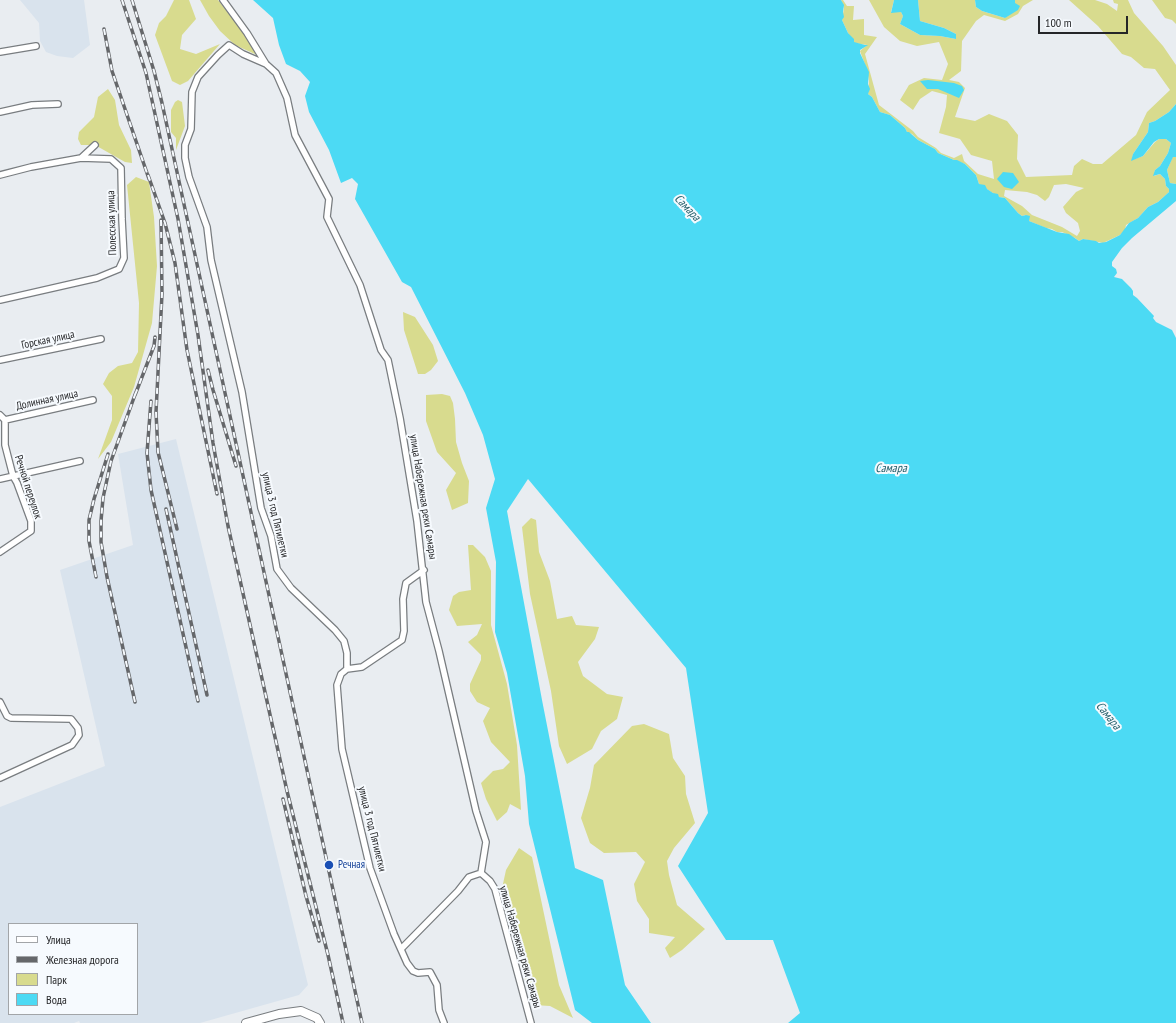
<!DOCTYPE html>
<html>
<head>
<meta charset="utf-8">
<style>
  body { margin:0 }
  #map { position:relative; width:1176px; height:1023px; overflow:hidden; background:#e9edf1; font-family:"PT Sans Narrow",sans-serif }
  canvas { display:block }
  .legend { position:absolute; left:8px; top:923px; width:130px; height:92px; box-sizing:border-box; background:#f6fafe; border:1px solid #a2a5a8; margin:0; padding:5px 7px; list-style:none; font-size:12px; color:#252628 }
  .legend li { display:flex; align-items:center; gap:8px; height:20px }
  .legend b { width:20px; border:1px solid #a2a5a8 }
  .scale { position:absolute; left:1038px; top:16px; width:90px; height:18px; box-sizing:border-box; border:2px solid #252628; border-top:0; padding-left:5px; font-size:12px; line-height:14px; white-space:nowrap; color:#252628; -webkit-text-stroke:3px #f6fafe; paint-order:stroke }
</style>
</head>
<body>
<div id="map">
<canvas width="1176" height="1023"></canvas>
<ul class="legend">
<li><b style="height:5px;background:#fff"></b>Улица</li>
<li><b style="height:5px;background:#65676a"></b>Железная дорога</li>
<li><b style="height:11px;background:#d8db8e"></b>Парк</li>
<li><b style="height:11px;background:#4cdaf4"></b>Вода</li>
</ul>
<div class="scale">100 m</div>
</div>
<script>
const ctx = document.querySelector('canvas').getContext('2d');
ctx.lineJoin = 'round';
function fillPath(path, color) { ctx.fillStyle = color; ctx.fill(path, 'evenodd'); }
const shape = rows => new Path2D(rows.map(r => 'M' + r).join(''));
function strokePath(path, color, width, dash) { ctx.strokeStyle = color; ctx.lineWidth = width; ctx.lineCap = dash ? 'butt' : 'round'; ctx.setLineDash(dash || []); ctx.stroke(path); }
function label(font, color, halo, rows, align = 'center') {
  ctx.font = font + ' "PT Sans Narrow",sans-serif'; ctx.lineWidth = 4; ctx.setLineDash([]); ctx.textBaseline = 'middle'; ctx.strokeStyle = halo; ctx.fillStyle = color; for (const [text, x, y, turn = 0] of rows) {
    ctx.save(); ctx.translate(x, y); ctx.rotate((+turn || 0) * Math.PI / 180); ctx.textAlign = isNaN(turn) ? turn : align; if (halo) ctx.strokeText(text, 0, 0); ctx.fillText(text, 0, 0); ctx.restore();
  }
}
fillPath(shape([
  [20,0,84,0,90,45,73,58,57,56,46,52,40,41,39,23],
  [176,439,308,985,299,995,200,1023,80,1023,79,1021,74,1023,0,1023,0,807,105,766,60,570,133,545,118,454],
  [9,924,137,924,137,1014,9,1014]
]), '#d9e3ed');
fillPath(shape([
  [174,0,189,0,196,19,182,35,180,49,196,54,220,44,188,81,180,85,172,81,155,35,159,23,166,16],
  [200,0,218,0,240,28,257,55,235,45,220,31,209,16],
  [841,0,843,0,847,6,854,6,853,20,864,19,864,35,877,37,865,54,879,105,913,131,918,137,936,148,941,153,954,158,962,154,964,161,978,174,994,179,992,161,971,155,960,139,939,133,946,107,947,95,932,91,920,99,913,110,900,100,909,85,924,78,942,80,948,64,939,42,917,46,900,41,884,27,869,0,894,0,891,12,901,12,903,16,900,24,920,35,940,36,956,39,956,34,944,28,920,21,918,0,975,0,976,7,982,11,1005,18,1015,3,1015,0,1033,0,1023,6,1018,14,1005,21,984,15,976,21,962,41,961,71,949,80,959,82,965,88,955,117,975,121,989,114,1007,121,1018,135,1017,159,1026,177,1072,175,1074,166,1082,159,1093,164,1102,164,1136,135,1147,112,1170,90,1155,69,1144,68,1131,57,1122,54,1098,26,1069,0,1095,0,1107,4,1117,11,1118,4,1114,3,1113,0,1128,0,1134,13,1163,46,1176,65,1176,104,1169,112,1155,121,1149,123,1148,132,1133,154,1132,160,1143,156,1155,142,1159,139,1166,139,1171,143,1168,153,1160,166,1155,170,1154,176,1160,174,1165,179,1166,186,1169,189,1169,192,1158,202,1148,207,1138,218,1126,225,1125,230,1120,235,1103,243,1083,239,1079,241,1075,238,1062,232,1057,232,1052,229,1046,228,1029,221,1026,215,1022,216,1018,213,1005,198,999,197,979,184,976,175,965,164,954,160,938,153,935,149,918,140,912,134,907,132,905,128,890,115,880,112,872,97,868,94,869,81,867,70,860,51,867,45,854,43,848,33,842,20,844,8],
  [1066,184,1084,188,1076,192,1063,207,1066,213,1078,223,1080,231,1077,236,1062,227,1032,215,1022,206,1004,196,1005,190,1027,192,1037,195,1045,201,1049,197,1054,185],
  [1152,0,1176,0,1176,24,1172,20,1165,18],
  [108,89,115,100,119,125,131,150,132,163,125,162,95,145,81,145,78,139,79,132,94,117,98,97],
  [178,100,182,102,185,126,176,150,176,138,171,132,171,110,175,102],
  [1173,156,1176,157,1176,184,1170,183,1167,170],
  [136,177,149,182,154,217,157,266,152,323,134,387,111,442,98,459,112,420,112,396,103,384,109,373,118,366,132,363,138,352,139,303,127,185],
  [403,312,415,317,433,345,438,361,431,370,425,374,418,374,404,330],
  [442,394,450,396,453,403,455,419,456,442,462,463,469,481,468,503,452,510,446,490,456,473,437,452,426,421,426,395],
  [531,518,536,520,539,552,550,581,557,619,572,616,576,625,599,627,595,639,578,662,583,676,607,694,623,697,617,719,601,731,592,749,567,764,559,746,551,691,530,594,522,527],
  [468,545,473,545,485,557,491,571,491,625,507,684,517,745,521,810,510,804,507,812,497,821,486,799,481,783,493,771,503,769,510,762,491,742,483,721,490,708,477,702,470,691,470,684,481,660,481,655,468,642,477,635,482,624,457,626,449,610,453,596,459,592,471,590],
  [644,724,669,734,673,758,685,776,686,794,695,823,674,848,667,861,669,875,677,905,705,929,682,950,670,958,665,948,675,937,649,933,649,919,637,901,634,884,645,862,636,852,604,853,590,843,581,818,590,788,594,765,632,726],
  [519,848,532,857,559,985,573,1018,550,1006,534,1005,523,973,521,952,507,917,501,893,506,870]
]), '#d8db8e');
fillPath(shape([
  [253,0,841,0,844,5,843,12,844,17,842,20,848,33,854,39,854,42,865,45,868,45,860,50,860,53,869,72,868,84,870,89,868,94,872,97,880,112,890,115,905,128,907,132,909,132,918,140,935,149,938,153,954,160,957,160,965,164,976,175,979,184,985,185,987,189,993,193,998,194,999,197,1005,198,1018,213,1022,216,1026,215,1030,216,1029,221,1057,232,1069,234,1079,241,1083,239,1096,241,1099,243,1106,242,1120,235,1129,223,1138,218,1148,207,1158,202,1169,192,1169,189,1166,186,1165,179,1160,174,1153,176,1155,170,1160,166,1168,153,1171,143,1166,139,1159,139,1154,142,1143,156,1131,161,1133,154,1148,132,1149,123,1155,121,1169,112,1176,104,1176,157,1173,157,1167,170,1170,183,1176,184,1176,201,1132,238,1122,248,1112,262,1112,266,1116,269,1117,273,1114,277,1122,279,1131,288,1133,291,1133,295,1137,298,1154,316,1153,318,1156,322,1172,330,1176,338,1176,1023,788,1023,800,1013,773,940,726,940,678,866,708,813,686,668,528,479,507,511,542,700,575,868,603,880,625,985,651,1023,592,1023,575,1010,529,824,525,776,507,673,495,632,496,562,486,508,495,479,483,435,465,393,411,287,402,282,355,199,358,184,352,178,341,183,329,150,309,112,305,96,310,82,300,71,286,64,279,45,273,18],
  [894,0,918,0,920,21,944,28,956,34,956,39,940,36,920,35,900,24,903,16,901,12,891,13],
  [975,0,1015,0,1015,3,1020,6,1018,10,1005,18,982,11,976,7],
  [928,80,954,83,962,86,964,90,959,98,938,89,927,89,920,81],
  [1003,172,1013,173,1019,182,1012,189,1004,187,997,179]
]), '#4cdaf4');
const street = shape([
  [223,0,247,33,266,64,276,73,287,98,295,135,329,199,327,217,360,285,381,350,388,360,400,418,417,521,426,602,439,651,476,811,486,842,481,873,490,881,495,889,531,1023],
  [0,52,36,46],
  [266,64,243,54,229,45,218,55,198,77,192,92,191,129,185,145,185,158,189,177,207,227,211,260,242,392,261,508,271,536,277,569,291,588,335,630,344,641,347,653,347,669,341,674,337,685,342,749,370,868,394,934,407,963,413,971,418,973,430,972,437,985,439,1010,444,1023],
  [0,112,32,105,58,104],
  [0,175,31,167,81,158,95,145],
  [0,300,97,278,119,269,124,258,122,219,121,168,111,159,81,158],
  [0,360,101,339],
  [0,415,5,420,5,445,13,476,17,483,31,521,31,531,0,552],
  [5,420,93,400],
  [0,479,80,461],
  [347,669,362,667,402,640,404,631,403,599,406,583,424,570],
  [0,702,7,716,11,718,71,719,78,728,79,735,72,745,0,778],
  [401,949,458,891,469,877,481,873]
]);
const secondary = shape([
  [246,1023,279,1014,301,1011,317,1018,320,1023]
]);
strokePath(street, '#797d80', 8);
strokePath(secondary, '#797d80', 10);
strokePath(street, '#fff', 5.5);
strokePath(secondary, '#fff', 8);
const rail = shape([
  [122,0,146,73,178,219,198,335,213,443,228,526,287,791,328,955,343,1023],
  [132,0,154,71,162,103,362,1023],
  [104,29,112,71,149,179],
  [148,175,165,223,175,263,187,350,217,494],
  [161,220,162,294,156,412,158,452,177,529],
  [208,370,213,390,236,466],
  [135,395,154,346,155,337],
  [151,401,147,453,151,490,198,701],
  [166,509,207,695],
  [96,577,89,541,89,520,94,499,108,454],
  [135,702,107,577,101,542,101,521,103,498,111,461,136,392],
  [283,799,306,896,319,941]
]);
strokePath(rail, '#65676a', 3.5);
strokePath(rail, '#f6fafe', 2, [6]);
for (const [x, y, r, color] of [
  [329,865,5,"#1a4fb4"]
]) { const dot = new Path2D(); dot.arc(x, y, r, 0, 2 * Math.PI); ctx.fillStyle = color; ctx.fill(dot); strokePath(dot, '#f6fafe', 1.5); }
label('11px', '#252628', '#f6fafe', [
  ["Полесская улица",112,223,-92],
  ["Горская улица",48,340,-12],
  ["Долинная улица",47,400,-12],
  ["Речной переулок",28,487,72],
  ["улица Набережная реки Самары",423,497,81],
  ["улица 3 год Пятилетки",275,515,77],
  ["улица 3 год Пятилетки",372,829,76],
  ["улица Набережная реки Самары",520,947,74]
]);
label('11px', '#164399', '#f6fafe', [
  ["Речная",338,865]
], 'left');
label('italic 12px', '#265f6a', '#f6fafe', [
  ["Самара",687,208,46],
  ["Самара",891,469],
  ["Самара",1108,716,51]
]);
</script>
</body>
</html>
